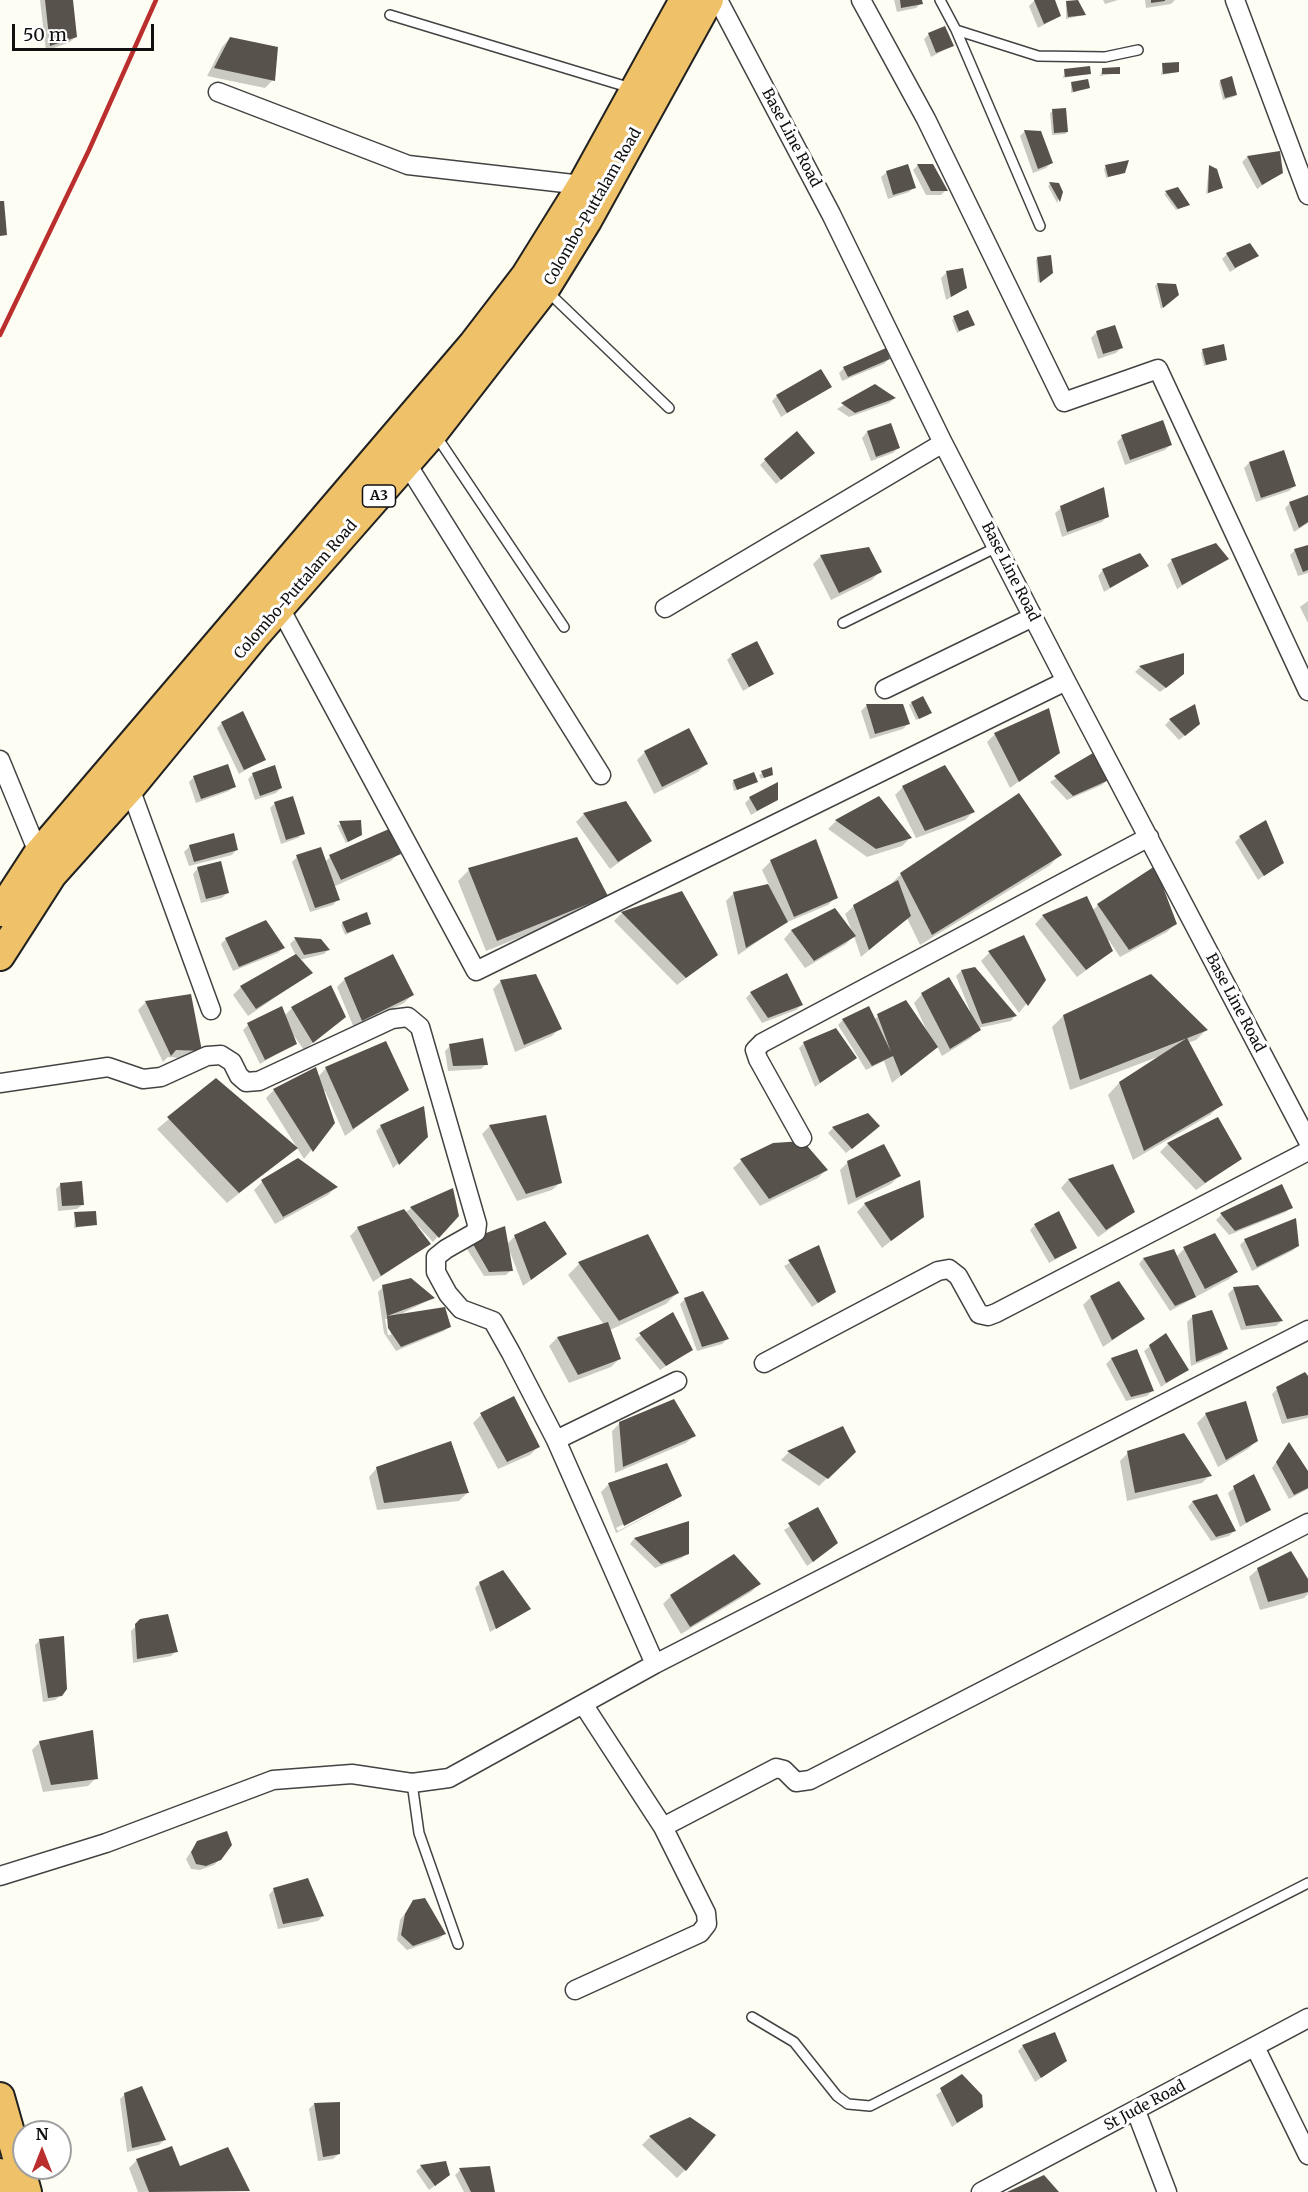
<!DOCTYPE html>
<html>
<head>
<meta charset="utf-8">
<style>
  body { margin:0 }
  #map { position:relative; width:1308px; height:2192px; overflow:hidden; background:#fefdf3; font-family:Merriweather,serif }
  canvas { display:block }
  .north { position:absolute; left:12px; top:2120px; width:60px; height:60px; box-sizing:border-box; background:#fff; border:2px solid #9f9f9f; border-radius:50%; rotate:0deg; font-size:16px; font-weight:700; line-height:24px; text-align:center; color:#101010 }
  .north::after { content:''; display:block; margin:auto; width:21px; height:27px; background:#ba2f2e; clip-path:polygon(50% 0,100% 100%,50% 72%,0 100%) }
  .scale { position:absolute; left:12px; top:24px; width:142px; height:27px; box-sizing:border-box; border:3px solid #101010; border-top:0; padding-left:8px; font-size:18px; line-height:21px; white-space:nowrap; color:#101010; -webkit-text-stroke:4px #fff; paint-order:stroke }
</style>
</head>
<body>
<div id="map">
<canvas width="1308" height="2192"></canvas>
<div class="north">N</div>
<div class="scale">50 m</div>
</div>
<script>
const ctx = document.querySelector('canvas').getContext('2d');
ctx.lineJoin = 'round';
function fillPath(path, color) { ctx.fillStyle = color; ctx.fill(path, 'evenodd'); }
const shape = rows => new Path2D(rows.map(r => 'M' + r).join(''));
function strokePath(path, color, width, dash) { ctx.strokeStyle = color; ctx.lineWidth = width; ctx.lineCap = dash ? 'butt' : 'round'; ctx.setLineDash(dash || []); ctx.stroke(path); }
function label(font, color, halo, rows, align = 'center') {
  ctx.font = font + ' Merriweather,serif'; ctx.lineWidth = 6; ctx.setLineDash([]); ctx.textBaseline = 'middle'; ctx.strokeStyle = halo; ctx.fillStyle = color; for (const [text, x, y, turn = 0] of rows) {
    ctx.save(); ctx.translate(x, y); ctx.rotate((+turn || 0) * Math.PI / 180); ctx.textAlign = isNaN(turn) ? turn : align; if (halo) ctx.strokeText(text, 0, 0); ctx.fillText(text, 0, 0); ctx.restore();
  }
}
fillPath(shape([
  [40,0,71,0,75,37,70,42,46,51],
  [894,0,920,0,921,3,916,8,897,12],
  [1103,0,1118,0,1105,4],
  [1145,0,1175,0,1171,4,1146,8],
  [1034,1,1053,1,1060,16,1038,28,1029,6],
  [1066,3,1084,15,1066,19],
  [929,34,952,46,931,57,924,39],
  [230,38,273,80,265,88,207,76,222,47],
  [1163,65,1178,72,1161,75],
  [1065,70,1089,74,1063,78],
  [1102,70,1119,73,1100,76],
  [1221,81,1236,95,1233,97,1223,100,1219,83],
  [1071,84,1088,88,1071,93],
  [1053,111,1067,132,1065,134,1052,135,1050,113],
  [1025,131,1051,163,1046,168,1033,173,1020,136],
  [1278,153,1282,172,1257,189,1242,162,1247,157],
  [918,165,946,190,941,195,926,195,913,170],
  [1106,167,1124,172,1106,178,1104,169],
  [1209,167,1216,170,1222,188,1206,194],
  [887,172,914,187,909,192,888,199,881,177],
  [1050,184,1058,184,1061,192,1057,203,1048,186],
  [1178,189,1188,205,1176,210,1164,194],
  [1250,245,1257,255,1230,272,1222,259,1227,254],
  [1038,258,1051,272,1038,283,1036,260],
  [946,273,966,288,946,300,941,278],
  [1157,284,1177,294,1161,309,1155,286],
  [954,318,973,325,957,333,952,320],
  [1114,327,1121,348,1116,353,1098,359,1091,338,1096,333],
  [1203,350,1226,359,1204,366,1201,353],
  [889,359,884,364,842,381,839,373,844,368],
  [875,386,894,399,889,403,849,417,837,409],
  [830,387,781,417,772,401,777,396],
  [890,425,898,448,893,453,871,461,862,438,867,432],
  [1122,437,1170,445,1165,450,1125,465,1117,442],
  [808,458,776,484,760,465,765,460],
  [1249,463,1295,486,1289,491,1256,502,1244,468],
  [1308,496,1308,523,1294,532,1285,508,1290,503],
  [1061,508,1107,516,1102,522,1062,537,1055,513],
  [1308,546,1308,573,1298,576,1290,555,1295,550],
  [821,556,880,571,872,580,831,600,813,564],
  [1227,558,1177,589,1167,565,1172,560],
  [1147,566,1104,592,1098,576,1103,570],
  [1308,601,1308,623,1300,607],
  [732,655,772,674,743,691,727,660],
  [1182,655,1177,679,1160,692,1135,672,1140,667],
  [918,681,916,686,907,690,905,685],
  [911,703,928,715,916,720,909,705],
  [866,706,902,706,908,724,903,729,870,739,861,711],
  [1170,720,1193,729,1179,740,1165,725],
  [222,723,264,759,239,774,217,728],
  [995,734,1058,752,1010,788,987,742],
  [645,752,706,764,698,772,654,794,637,760],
  [1093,755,1107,780,1102,785,1067,800,1050,782],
  [770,769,771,774,761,779,759,775],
  [253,774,281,788,276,793,255,800,248,779],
  [194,777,234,786,229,791,196,803,189,782],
  [734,781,756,782,734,791,732,783],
  [903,787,973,812,965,820,916,838,895,795],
  [750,798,777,799,751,815,745,803],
  [879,798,910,838,902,846,867,857,828,829,836,821],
  [275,803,303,833,298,838,281,844,270,808],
  [584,814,650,840,610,869,576,822],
  [360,821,361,834,346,843,337,825],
  [1240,837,1282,862,1258,880,1235,842],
  [815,841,836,897,828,905,785,923,738,955,726,901,734,893,769,885,762,870,770,862],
  [190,846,237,849,232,855,189,866,184,852],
  [399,853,391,861,333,887,338,899,333,905,310,912,292,862,297,857,325,862,330,857],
  [1060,855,1049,866,920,945,907,918,861,957,854,936,846,944,805,968,784,939,791,931,835,910,852,931,845,914,854,906,890,885,901,874],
  [198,868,228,892,222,898,201,903,193,874],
  [469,870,606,896,595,907,486,951,458,881],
  [682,892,716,955,677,985,614,921,622,913],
  [1086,898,1092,911,1098,905,1175,924,1167,932,1120,957,1108,939,1112,951,1077,977,1035,924,1043,916],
  [343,923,370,924,345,935,341,925],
  [226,939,283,948,278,953,233,971,221,944],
  [295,939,321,940,328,950,324,954,299,960,311,973,248,1016,233,995,241,987,296,956,290,944],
  [989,953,1045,980,1019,1013,981,961],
  [974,969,1015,1016,1011,1021,978,1028,971,1038,942,1056,937,1046,892,1083,884,1061,866,1070,838,1025,843,1020,874,1020,878,1016,931,1040,914,1003,922,994,970,1011,956,976,961,971],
  [345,979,412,995,404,1003,354,1028,337,987],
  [501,981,560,1028,552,1036,515,1052,493,989],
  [330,987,344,1017,304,1050,290,1030,295,1043,260,1064,243,1030,248,1025,284,1016,291,1009],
  [751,993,801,1005,796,1010,762,1023,746,998],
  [190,996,200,1051,192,1059,168,1057,163,1062,138,1010,146,1002],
  [1063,1016,1206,1030,1196,1040,1188,1043,1221,1104,1210,1115,1133,1160,1108,1095,1119,1083,1163,1055,1070,1090,1052,1027],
  [804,1043,855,1058,815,1087,799,1048],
  [450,1046,486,1064,481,1069,448,1071,445,1051],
  [326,1068,407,1089,345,1136,325,1091,323,1092,333,1123,304,1159,266,1098,274,1090,315,1070,318,1077],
  [216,1080,296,1148,227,1203,157,1129],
  [868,1115,873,1131,846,1153,828,1133,833,1128],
  [381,1126,427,1137,393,1168,376,1131],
  [490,1126,561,1182,552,1190,517,1201,482,1134],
  [1168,1144,1240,1159,1196,1190,1160,1152],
  [773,1145,826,1170,818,1178,760,1206,733,1168,741,1161],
  [848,1162,899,1176,891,1184,848,1205,840,1170],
  [1112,1166,1134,1212,1098,1237,1061,1188,1068,1180],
  [262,1182,336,1187,328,1195,275,1224,254,1190],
  [61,1184,83,1204,77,1209,58,1211,56,1189],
  [1281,1186,1291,1207,1286,1212,1229,1235,1216,1220,1221,1215],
  [452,1190,457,1215,433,1242,418,1226,416,1227,429,1243,373,1282,350,1236,358,1228,405,1213,411,1208],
  [865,1204,923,1216,882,1248,857,1212],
  [75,1214,95,1225,74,1228],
  [1035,1225,1076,1248,1049,1263,1030,1230],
  [647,1235,677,1293,666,1304,610,1330,619,1359,611,1367,569,1383,549,1346,557,1338,604,1325,568,1275,579,1264],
  [1215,1235,1237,1271,1229,1279,1170,1311,1139,1264,1143,1259,1173,1251,1176,1257,1184,1249],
  [515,1236,565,1254,523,1286,510,1252,511,1270,506,1275,484,1276,465,1246,470,1241,507,1244],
  [1245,1240,1298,1246,1292,1251,1252,1271,1240,1245],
  [818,1247,834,1292,812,1307,784,1266],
  [383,1287,433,1298,399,1315,449,1326,444,1331,396,1351,384,1333,378,1292],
  [385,1319,388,1319,391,1335,388,1335],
  [1258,1287,1281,1321,1276,1326,1241,1330,1228,1294,1233,1289],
  [1091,1297,1143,1319,1103,1347,1083,1305],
  [685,1299,727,1339,722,1344,697,1351,680,1304],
  [673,1314,691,1350,660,1370,635,1339],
  [1192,1317,1226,1349,1221,1354,1191,1366,1187,1322],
  [1150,1346,1187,1369,1161,1387,1144,1351],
  [1136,1351,1152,1391,1147,1396,1126,1401,1106,1364,1111,1359],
  [1308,1379,1308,1418,1282,1424,1272,1394,1277,1389],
  [514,1398,538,1447,530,1455,498,1469,473,1423,481,1415],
  [1245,1403,1257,1440,1248,1449,1218,1467,1197,1423,1205,1415],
  [620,1423,694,1436,686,1443,615,1473,612,1431],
  [842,1428,854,1452,819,1486,781,1460,788,1453],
  [1289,1444,1308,1474,1308,1489,1289,1499,1272,1468],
  [1128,1453,1210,1475,1202,1483,1127,1501,1120,1461],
  [377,1468,467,1493,459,1501,377,1510,369,1477],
  [609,1484,680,1495,672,1503,616,1533,601,1492],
  [673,1499,673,1502,618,1531,616,1528],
  [1234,1488,1269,1509,1240,1527,1228,1493],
  [1216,1496,1234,1531,1229,1536,1211,1541,1188,1507,1192,1502],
  [817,1509,831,1548,807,1566,784,1530],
  [687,1523,688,1553,682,1558,655,1568,630,1544,634,1539],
  [1258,1569,1308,1582,1308,1594,1304,1598,1260,1610,1249,1577],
  [480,1583,529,1609,490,1632,475,1588],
  [759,1584,751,1592,681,1634,663,1604,671,1596],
  [141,1621,176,1651,171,1656,133,1663,131,1631],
  [40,1640,61,1695,55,1700,43,1702,35,1645],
  [40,1742,96,1778,88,1786,43,1792,32,1750],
  [198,1842,220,1859,214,1865,200,1870,191,1869,186,1859],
  [274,1889,323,1916,318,1921,278,1929,269,1895],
  [414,1902,444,1934,439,1939,407,1950,397,1940,400,1920],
  [1023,2046,1066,2061,1035,2082,1018,2051],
  [962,2076,981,2106,952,2127,936,2095],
  [125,2094,164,2140,159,2145,127,2152,120,2099],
  [314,2104,339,2154,333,2159,318,2161,309,2109],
  [690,2118,685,2170,677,2178,642,2145,650,2137],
  [137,2160,179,2168,248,2190,138,2192,129,2168],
  [445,2162,443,2180,429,2190,416,2171,421,2167],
  [489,2167,493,2192,464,2192,455,2175,460,2170]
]), '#0003');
fillPath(shape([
  [45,0,73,0,77,37,50,46],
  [900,0,922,0,923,4,901,8],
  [1034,0,1055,0,1061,16,1044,24],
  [1078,0,1086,15,1068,17,1066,1],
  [1151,0,1165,0,1165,1,1151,3],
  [945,26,954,46,936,53,928,33],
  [230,37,278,47,275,81,214,68],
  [1179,62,1179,72,1163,74,1162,63],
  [1090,66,1091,74,1065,77,1064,69],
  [1120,67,1120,74,1102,74,1102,68],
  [1232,76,1237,95,1225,98,1220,80],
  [1088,79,1090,88,1073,92,1071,82],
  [1066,108,1068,132,1054,133,1052,109],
  [1024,130,1041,131,1053,163,1038,169],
  [1280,151,1283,173,1262,185,1247,156],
  [1129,160,1125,173,1108,177,1105,165],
  [908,164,916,188,893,195,886,171],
  [917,164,933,164,948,191,931,191],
  [1209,165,1217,169,1223,188,1208,193],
  [1049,182,1059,183,1063,192,1060,202],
  [1178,187,1190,205,1178,209,1165,191],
  [0,201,4,201,7,235,0,236],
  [1250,243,1259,256,1235,268,1226,253],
  [1051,255,1053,273,1040,283,1037,257],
  [963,268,967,288,951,297,946,271],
  [1157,283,1176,284,1179,295,1163,308],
  [968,310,975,325,959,331,953,316],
  [1115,325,1123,348,1103,354,1096,331],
  [1224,344,1227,360,1206,365,1202,349],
  [886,348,890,359,848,377,843,367],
  [821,369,832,387,787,413,776,395],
  [875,384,896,398,855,413,841,403],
  [1163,420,1172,445,1130,460,1121,435],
  [891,423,900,448,876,457,867,431],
  [797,431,815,453,781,480,764,459],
  [1284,450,1296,486,1261,498,1249,462],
  [1104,487,1109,517,1067,532,1060,506],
  [1308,495,1308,522,1299,528,1289,502],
  [1216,543,1229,559,1182,585,1171,559],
  [1308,545,1308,570,1303,572,1294,549],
  [869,547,882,572,839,593,820,555],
  [1140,553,1149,566,1110,588,1102,569],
  [757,641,774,674,749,687,731,654],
  [1184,653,1184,674,1166,688,1139,666],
  [923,696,932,713,919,719,911,702],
  [866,704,903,704,910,724,875,734],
  [1195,704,1200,724,1185,736,1169,719],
  [1049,708,1060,753,1019,782,994,733],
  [243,711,266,760,244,770,221,722],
  [689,728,708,764,662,787,644,751],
  [1093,753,1109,780,1073,796,1054,776],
  [228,764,236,787,201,799,193,776],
  [275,765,282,788,260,796,252,773],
  [945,765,975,812,925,831,902,786],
  [772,767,773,775,764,778,761,771],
  [754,772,758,782,737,790,733,780],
  [778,782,778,800,757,811,749,797],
  [1019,793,1062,855,932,935,900,873],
  [293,796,305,834,286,840,274,802],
  [879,796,912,838,876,849,835,820],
  [626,801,652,841,618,862,583,813],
  [361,820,362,835,348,842,339,821],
  [1266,820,1284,863,1264,876,1239,836],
  [389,829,401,854,341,880,329,855],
  [234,833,238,850,194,862,189,845],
  [577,837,608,896,497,941,468,868],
  [816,839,838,898,794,917,770,860],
  [321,847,340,900,315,908,296,855],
  [221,861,229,893,206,899,197,867],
  [1155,866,1177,924,1129,950,1097,904],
  [898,880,911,916,869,950,853,905],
  [768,884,788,922,746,948,733,892],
  [682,891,718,955,686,978,621,912],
  [1087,896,1113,951,1086,970,1042,915],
  [835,908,856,936,814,961,791,930],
  [367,912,371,924,347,933,342,922],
  [266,920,285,948,239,967,225,938],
  [1024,935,1046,980,1028,1006,988,951],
  [294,937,321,939,330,950,304,955],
  [296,954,313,973,256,1009,240,986],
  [393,954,414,995,362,1021,344,978],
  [975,967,1017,1016,982,1024,961,970],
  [787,973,803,1005,768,1018,750,992],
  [536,974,562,1029,524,1045,500,980],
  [1151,974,1208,1030,1080,1080,1063,1015],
  [949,977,981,1030,950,1049,921,993],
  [331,985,346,1017,313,1043,291,1007],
  [191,994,202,1051,176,1050,171,1056,145,1001],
  [906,1000,938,1047,901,1076,893,1056,872,1066,842,1019,869,1006,891,1052,877,1014],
  [282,1006,297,1044,265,1060,247,1023],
  [836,1028,857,1058,820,1083,803,1042],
  [483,1038,488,1065,453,1066,449,1044],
  [1187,1038,1223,1105,1144,1151,1119,1082],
  [386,1041,409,1090,353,1129,325,1067],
  [316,1067,335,1123,313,1152,273,1089],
  [216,1078,298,1148,239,1193,167,1117],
  [424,1106,428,1137,399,1165,380,1125],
  [868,1113,880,1126,852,1149,832,1127],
  [546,1115,562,1183,526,1194,489,1125],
  [1218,1117,1242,1159,1205,1183,1167,1143],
  [803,1141,828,1170,769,1199,740,1159,773,1143],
  [884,1144,901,1176,856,1198,847,1161],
  [298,1158,338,1187,283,1217,261,1180],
  [1113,1164,1135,1212,1106,1230,1068,1179],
  [920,1180,924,1217,891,1241,864,1203],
  [82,1181,84,1205,62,1206,60,1183],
  [1282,1184,1293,1208,1235,1231,1220,1213],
  [453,1188,459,1216,439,1238,410,1207],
  [404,1209,431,1244,381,1276,357,1227],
  [96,1211,97,1225,76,1227,74,1212],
  [1059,1211,1077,1248,1055,1259,1034,1224],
  [1296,1218,1299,1246,1257,1267,1244,1239],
  [545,1221,567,1254,531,1280,514,1235],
  [505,1226,513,1271,489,1272,470,1239],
  [1215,1233,1238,1272,1205,1289,1183,1247],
  [648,1234,679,1293,619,1321,578,1262],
  [819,1245,836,1292,818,1303,788,1260],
  [1174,1249,1196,1297,1175,1306,1143,1258],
  [411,1278,435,1298,387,1316,382,1285],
  [1119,1281,1145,1319,1112,1340,1090,1296],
  [1258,1285,1283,1321,1246,1326,1233,1287],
  [703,1291,729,1339,702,1347,684,1298],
  [445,1307,451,1327,401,1347,388,1328,387,1316],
  [1212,1310,1228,1349,1196,1362,1192,1315],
  [673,1312,693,1350,666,1366,639,1333],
  [608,1322,621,1359,578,1375,557,1337],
  [1166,1333,1189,1370,1166,1383,1149,1345],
  [1137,1349,1154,1391,1131,1397,1111,1358],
  [1305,1372,1308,1376,1308,1415,1287,1419,1276,1387],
  [514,1396,540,1447,507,1462,480,1413],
  [674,1399,696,1436,623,1467,619,1422],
  [1246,1401,1258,1441,1226,1460,1205,1413],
  [843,1426,856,1452,828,1479,787,1451],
  [1184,1433,1212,1476,1135,1493,1127,1451],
  [451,1441,469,1493,384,1503,376,1467],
  [1289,1442,1308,1471,1308,1488,1294,1495,1276,1462],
  [667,1463,682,1496,624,1526,608,1483],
  [1254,1474,1271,1510,1246,1523,1233,1486],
  [1217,1494,1236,1531,1216,1537,1192,1501],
  [818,1507,838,1543,813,1562,788,1523],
  [689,1521,689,1554,661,1564,634,1538],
  [1291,1551,1308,1579,1308,1592,1268,1602,1257,1568],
  [734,1554,761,1584,690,1627,670,1595],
  [503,1570,531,1609,496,1629,479,1582],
  [168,1614,178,1652,137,1659,135,1624,140,1619],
  [64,1636,67,1689,62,1696,48,1698,39,1639],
  [93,1730,98,1779,51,1785,39,1741],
  [227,1831,232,1845,221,1860,206,1866,196,1864,191,1852,197,1841],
  [308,1878,324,1916,283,1924,273,1888],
  [425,1898,446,1934,413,1946,401,1935,405,1914,413,1900],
  [1055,2032,1067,2061,1041,2078,1022,2045],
  [962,2074,982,2095,983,2107,957,2123,940,2088],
  [142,2086,166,2140,132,2148,124,2093],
  [340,2102,340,2154,323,2157,314,2103],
  [690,2117,716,2135,686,2171,649,2136],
  [172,2146,180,2166,228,2147,250,2191,149,2192,136,2159],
  [446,2161,450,2175,435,2186,420,2165],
  [490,2166,495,2192,471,2192,459,2168],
  [1044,2175,1059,2192,1007,2192]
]), '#58524d');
const service = shape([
  [940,0,956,30,1040,226],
  [390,15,631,88],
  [956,30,1038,56,1105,57,1138,50],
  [547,291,669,408],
  [435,434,564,627],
  [843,623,997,547],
  [412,1783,419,1833,458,1944],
  [752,2017,794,2042,837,2096,848,2104,870,2106,1308,1883]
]);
const minor = shape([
  [718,0,831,214,943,443,1066,681,1308,1141],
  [861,0,926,119,1064,402,1158,369,1308,691],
  [1235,0,1308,195],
  [218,92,408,165,582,185],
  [407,464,601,775],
  [280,608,476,971,1066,681],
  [665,608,943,443],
  [885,689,1033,617],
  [0,760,42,862],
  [130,788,211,1010],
  [0,1083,108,1067,143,1079,161,1077,207,1056,221,1055,232,1062,239,1076,246,1082,259,1081,392,1019,408,1017,420,1027,477,1224,476,1232,446,1249,436,1257,436,1272,448,1294,461,1309,493,1321,511,1353,556,1440,655,1664],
  [802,1138,758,1059,755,1050,762,1043,1149,837],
  [764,1363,938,1271,949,1269,958,1276,979,1314,988,1316,996,1313,1308,1151],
  [556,1440,677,1381],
  [663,1827,776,1768,784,1770,796,1782,810,1780,1308,1523],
  [0,1876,106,1843,273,1780,352,1774,412,1783,449,1778,655,1664,1308,1330],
  [575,1990,700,1933,707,1924,706,1913,663,1827,583,1704],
  [1255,2047,1308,2155],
  [1136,2111,1167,2192],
  [981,2192,1308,2018]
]);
const trunk = shape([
  [0,912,37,855,473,344,526,275,582,185,684,0],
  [0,956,52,875,130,788,254,637,434,432,545,289,587,221,709,0],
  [0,2097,27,2192],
  [0,2173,6,2192]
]);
strokePath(service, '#434343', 12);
strokePath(minor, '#434343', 21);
strokePath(trunk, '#212121', 32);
strokePath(service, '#fff', 9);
strokePath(minor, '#fff', 18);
strokePath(trunk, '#efc26a', 28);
strokePath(shape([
  [0,335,89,150,156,0]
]), '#ba2f2e', 4.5);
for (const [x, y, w] of [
  [379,496,33]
]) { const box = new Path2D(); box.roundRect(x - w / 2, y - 11, w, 22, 4.5); ctx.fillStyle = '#fff'; ctx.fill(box); strokePath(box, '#101010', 1.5); }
label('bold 14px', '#101010', null, [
  ["A3",379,496]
]);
label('15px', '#101010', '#fff', [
  ["Base Line Road",791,138,62],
  ["Colombo-Puttalam Road",593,207,-60],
  ["Base Line Road",1010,572,63],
  ["Colombo-Puttalam Road",296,590,-49],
  ["Base Line Road",1235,1003,62],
  ["St Jude Road",1145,2106,-28]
]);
</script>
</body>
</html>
